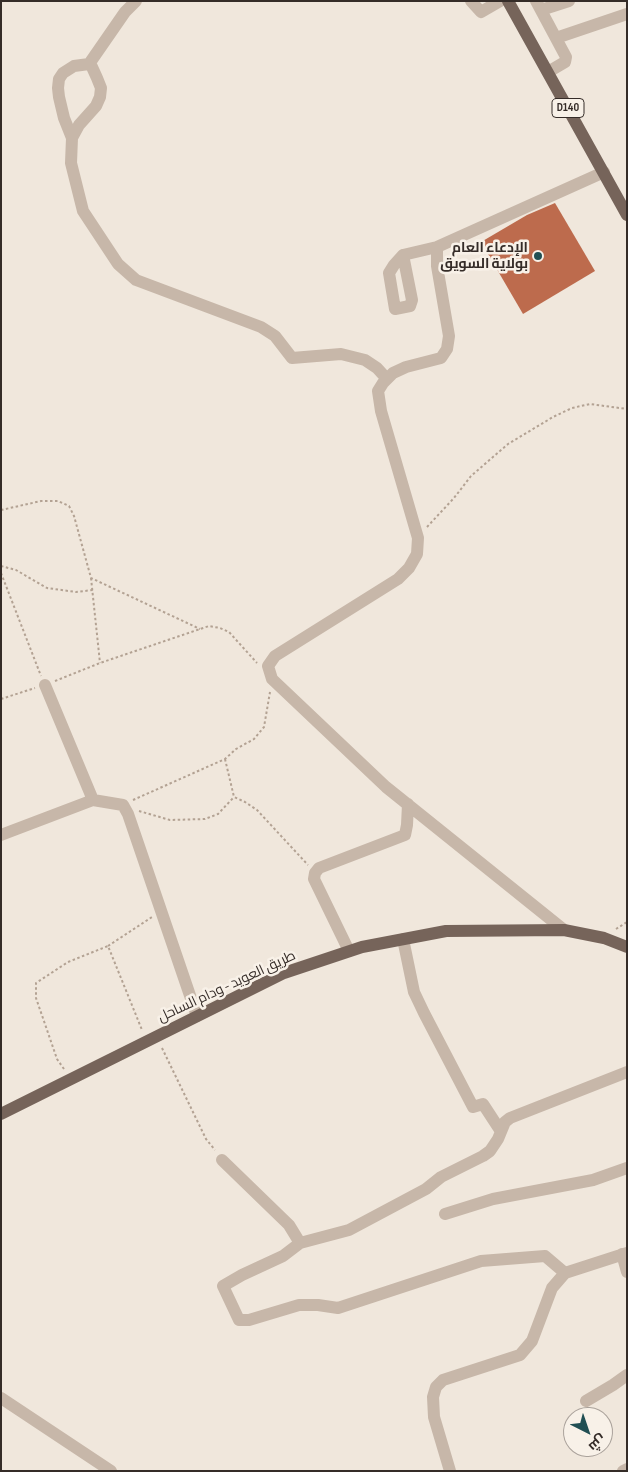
<!DOCTYPE html>
<html>
<head>
<meta charset="utf-8">
<style>
  body { margin:0 }
  #map { position:relative; width:628px; height:1472px; overflow:hidden; background:#f0e7dc; font-family:"Sofia Sans Condensed",Cairo,sans-serif }
  canvas { display:block }
  .frame { position:absolute; inset:0; border:2px solid #352c28; pointer-events:none }
  .north { position:absolute; left:563px; top:1407px; width:50px; height:50px; box-sizing:border-box; background:#f8f1e8; border:1px solid #aaa29b; border-radius:50%; rotate:139deg; font-size:14px; font-weight:700; line-height:20px; text-align:center; color:#352c28 }
  .north::after { content:''; display:block; margin:auto; width:18px; height:22px; background:#214f53; clip-path:polygon(50% 0,100% 100%,50% 72%,0 100%) }
</style>
</head>
<body>
<div id="map">
<canvas width="628" height="1472"></canvas>
<div class="frame"></div>
<div class="north">ش</div>
</div>
<script>
const ctx = document.querySelector('canvas').getContext('2d');
ctx.lineJoin = 'round';
function fillPath(path, color) { ctx.fillStyle = color; ctx.fill(path, 'evenodd'); }
const shape = rows => new Path2D(rows.map(r => 'M' + r).join(''));
function strokePath(path, color, width, dash) { ctx.strokeStyle = color; ctx.lineWidth = width; ctx.lineCap = dash ? 'butt' : 'round'; ctx.setLineDash(dash || []); ctx.stroke(path); }
function label(font, color, halo, rows, align = 'center') {
  ctx.font = font + ' "Sofia Sans Condensed",Cairo,sans-serif'; ctx.lineWidth = 5; ctx.setLineDash([]); ctx.textBaseline = 'middle'; ctx.strokeStyle = halo; ctx.fillStyle = color; for (const [text, x, y, turn = 0] of rows) {
    ctx.save(); ctx.translate(x, y); ctx.rotate((+turn || 0) * Math.PI / 180); ctx.textAlign = isNaN(turn) ? turn : align; if (halo) ctx.strokeText(text, 0, 0); ctx.fillText(text, 0, 0); ctx.restore();
  }
}
fillPath(shape([
  [555,203,595,271,523,314,481,242,527,215]
]), '#bd6b4d');
strokePath(shape([
  [1,510,41,501,58,501,69,506,74,516,91,578,200,629],
  [427,527,454,498,471,476,508,444,553,417,572,408,590,404,627,409],
  [1,566,16,570,47,588,76,592,93,590],
  [1,573,41,676],
  [91,578,100,663],
  [55,681,100,663,209,626,220,628,229,632,257,663],
  [1,699,35,688],
  [225,759,234,797,245,802,257,810,308,865],
  [133,800,225,759,236,749,254,739,264,727,270,692],
  [139,811,170,820,205,819,218,814,234,797],
  [616,929,627,922],
  [108,946,152,917],
  [162,1048,206,1139,215,1150],
  [64,1069,57,1059,36,998,36,983,68,962,108,946,142,1030]
]), '#b3a293', 2, [2.5, 2.5]);
strokePath(shape([
  [136,1,125,12,89,64,92,67,97,78,101,88,100,97,96,106,79,125,72,138,71,163,83,211,118,264,136,280,261,327,275,336,292,358,341,354,365,360,377,368,387,379],
  [471,1,481,12,500,1],
  [536,1,566,57,565,62,548,72],
  [541,10,569,1],
  [556,38,627,14],
  [72,138,64,118,59,97,58,88,59,79,63,73,74,66,89,64],
  [403,255,412,300,410,306,395,309,389,273,394,265,403,255,437,247],
  [45,685,93,800],
  [1,835,93,800,123,805,128,814,197,1016],
  [564,930,386,787,272,679,268,666,275,656,398,579,409,568,417,554,418,538,381,411,378,391,383,383,393,373,406,367,441,358,447,349,449,336,437,266,437,247,604,172],
  [403,939,414,992,424,1013,473,1107,483,1104,500,1130],
  [349,951,314,879,315,873,319,868,405,835,407,825,408,804],
  [222,1160,289,1225,300,1243],
  [445,1214,493,1199,593,1180,627,1168],
  [622,1254,627,1272],
  [565,1273,545,1256,481,1261,338,1308,318,1305,299,1305,249,1320,239,1320,223,1286,242,1275,283,1256,300,1243,349,1230,426,1189,441,1177,483,1156,490,1151,498,1139,505,1122,510,1118,627,1072],
  [1,1398,111,1471],
  [586,1401,613,1385,627,1375],
  [450,1471,434,1417,433,1397,436,1387,443,1380,520,1355,532,1341,552,1288,565,1273,627,1253],
  [623,1471,627,1469]
]), '#c7b7a9', 12);
strokePath(shape([
  [508,1,627,215],
  [1,1114,284,973,362,947,446,931,564,930,604,938,627,947]
]), '#76645a', 12);
for (const [x, y, r, color] of [
  [538,256,5,"#214f53"]
]) { const dot = new Path2D(); dot.arc(x, y, r, 0, 2 * Math.PI); ctx.fillStyle = color; ctx.fill(dot); strokePath(dot, '#f8f1e8', 2); }
for (const [x, y, w] of [
  [568,108,32]
]) { const box = new Path2D(); box.roundRect(x - w / 2, y - 9.5, w, 19, 4); ctx.fillStyle = '#f8f1e8'; ctx.fill(box); strokePath(box, '#352c28', 1); }
label('bold 12px', '#352c28', null, [
  ["D140",568,108]
]);
label('bold 14px', '#352c28', '#f8f1e8', [
  ["الإدعاء العام",528,248],
  ["بولاية السويق",528,264]
], 'right');
label('14px', '#352c28', '#f8f1e8', [
  ["طريق العويد - ودام الساحل",227,987,-25]
]);
</script>
</body>
</html>
